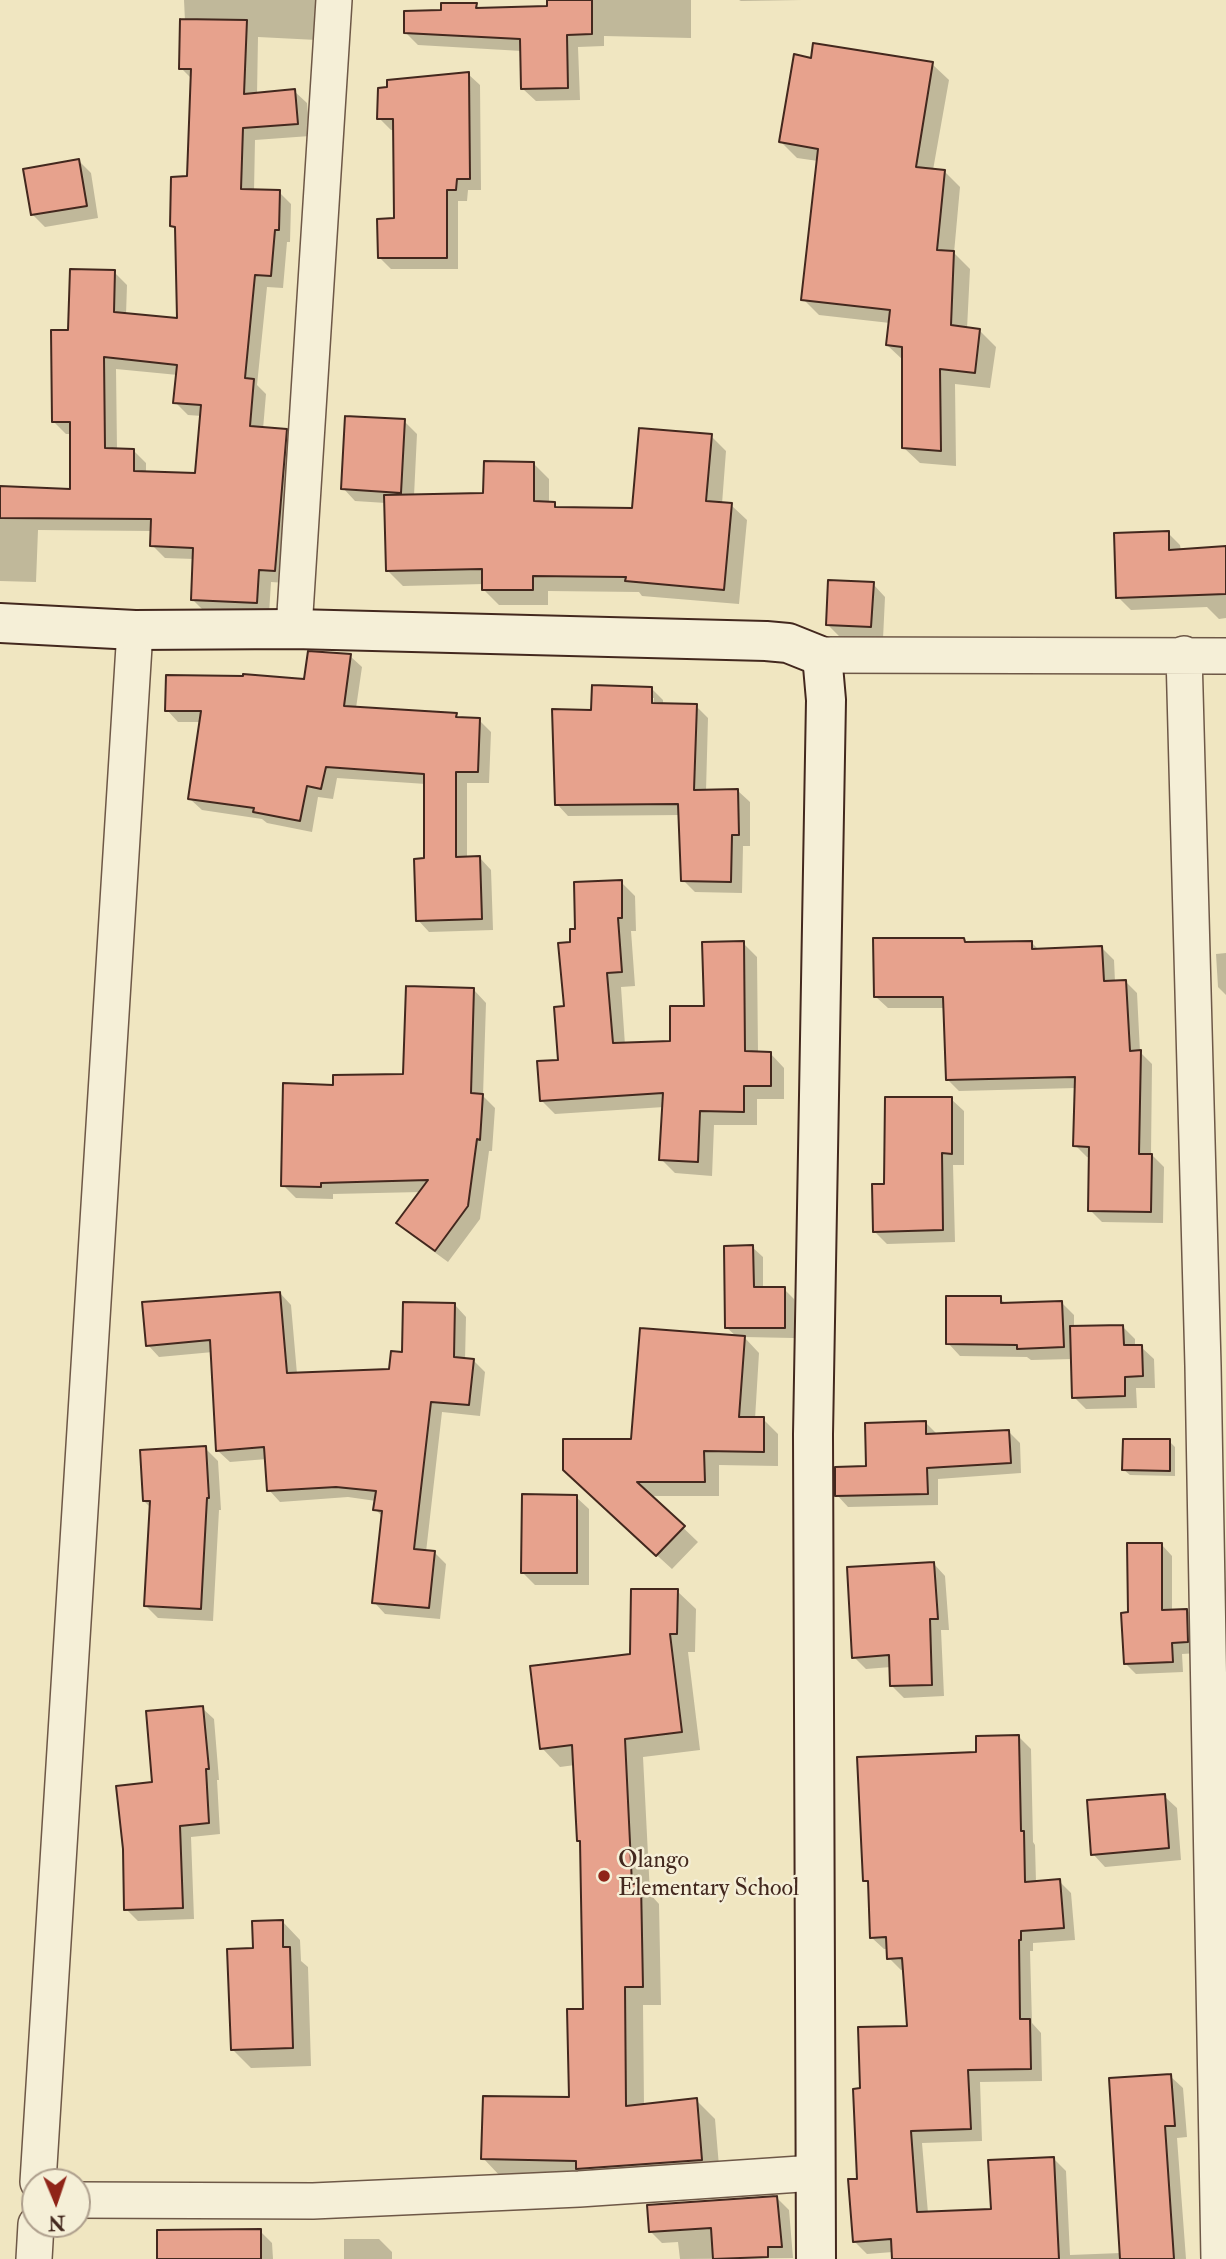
<!DOCTYPE html>
<html>
<head>
<meta charset="utf-8">
<style>
  body { margin:0 }
  #map { position:relative; width:1226px; height:2259px; overflow:hidden; background:#f0e6c1; font-family:"IM FELL Double Pica",serif }
  canvas { display:block }
  .north { position:absolute; left:21px; top:2168px; width:70px; height:70px; box-sizing:border-box; background:#f5efd7; border:2px solid #ae9f8d; border-radius:50%; rotate:178deg; font-size:19px; font-weight:700; line-height:28px; text-align:center; color:#43281e }
  .north::after { content:''; display:block; margin:auto; width:24px; height:32px; background:#8f2418; clip-path:polygon(50% 0,100% 100%,50% 72%,0 100%) }
</style>
</head>
<body>
<div id="map">
<canvas width="1226" height="2259"></canvas>
<div class="north">N</div>
</div>
<script>
const ctx = document.querySelector('canvas').getContext('2d');
ctx.lineJoin = 'round';
function fillPath(path, color) { ctx.fillStyle = color; ctx.fill(path, 'evenodd'); }
const shape = rows => new Path2D(rows.map(r => 'M' + r).join(''));
function strokePath(path, color, width, dash) { ctx.strokeStyle = color; ctx.lineWidth = width; ctx.lineCap = dash ? 'butt' : 'round'; ctx.setLineDash(dash || []); ctx.stroke(path); }
function label(font, color, halo, rows, align = 'center') {
  ctx.font = font + ' "IM FELL Double Pica",serif'; ctx.lineWidth = 5; ctx.setLineDash([]); ctx.textBaseline = 'middle'; ctx.strokeStyle = halo; ctx.fillStyle = color; for (const [text, x, y, turn = 0] of rows) {
    ctx.save(); ctx.translate(x, y); ctx.rotate((+turn || 0) * Math.PI / 180); ctx.textAlign = isNaN(turn) ? turn : align; if (halo) ctx.strokeText(text, 0, 0); ctx.fillText(text, 0, 0); ctx.restore();
  }
}
fillPath(shape([
  [184,0,320,0,317,40,258,37,257,95,294,91,307,103,310,136,255,140,254,191,279,192,291,204,290,242,287,242,283,288,267,287,257,385,266,394,263,429,286,431,298,443,287,583,271,582,269,614,205,612,192,599,194,559,165,558,152,545,153,531,38,530,36,582,0,581,0,488,71,491,71,434,66,434,53,421,70,332,114,272,127,285,126,315,179,320,177,231,172,226,189,178,192,79,181,68,185,21],
  [116,369,178,375,175,402,188,415,202,416,197,475,146,473,146,463,133,450,117,450],
  [549,0,691,0,691,38,604,36,604,46,578,47,580,100,536,101,523,89,522,51,418,45,406,33,443,11,476,5,481,10,549,8],
  [739,0,802,0,741,1],
  [812,60,932,64,949,80,933,170,944,171,960,187,954,253,970,269,967,329,980,331,996,347,990,388,955,384,956,466,920,463,903,447,904,361,887,345,890,323,819,315,803,299,818,161,797,158,781,142],
  [468,74,480,85,481,190,468,190,467,201,458,201,458,269,391,269,379,257,396,220,395,130,391,130,379,118],
  [79,161,91,173,98,218,45,227,33,215],
  [404,421,417,434,414,496,485,495,534,464,549,479,549,503,554,504,559,509,633,510,711,436,726,451,722,504,731,505,747,520,739,604,642,596,639,592,548,591,548,605,499,605,484,590,484,584,403,586,388,571,386,503,355,501,343,488],
  [1168,533,1180,545,1181,551,1226,548,1226,618,1219,619,1207,607,1131,610,1118,597],
  [873,584,885,597,883,639,840,637,827,624],
  [350,656,362,667,356,708,456,715,460,719,479,720,491,732,489,783,467,783,467,859,480,858,491,870,493,930,429,932,418,920,426,860,426,784,337,778,333,799,318,797,312,832,267,823,262,819,202,810,190,799,201,722,178,722,167,710,306,680],
  [652,689,663,700,663,705,696,706,708,718,706,791,738,791,750,802,750,846,743,846,742,893,695,892,683,880,681,815,568,816,557,804,593,711],
  [650,698,654,698,653,712],
  [621,882,635,896,636,931,631,931,635,986,621,987,625,1045,671,1043,706,1008,743,943,757,957,758,1053,770,1053,784,1068,784,1099,757,1099,757,1125,714,1125,712,1176,675,1173,661,1159,664,1107,555,1114,541,1100,560,1062,572,943,577,930],
  [964,939,968,943,1032,943,1040,951,1102,948,1114,960,1115,982,1125,981,1137,993,1140,1052,1152,1064,1151,1154,1164,1167,1163,1223,1102,1222,1090,1210,1091,1158,1087,1157,1075,1145,1076,1088,959,1091,947,1079,945,1008,888,1008,876,997],
  [1226,953,1226,995,1218,987,1216,954],
  [474,990,486,1003,483,1096,495,1108,492,1151,489,1151,480,1219,448,1262,411,1235,399,1223,421,1192,333,1194,333,1199,296,1198,283,1185,335,1086,405,1075],
  [951,1099,964,1111,964,1165,953,1165,955,1242,887,1244,874,1231],
  [752,1247,763,1257,763,1289,784,1289,794,1299,794,1338,744,1337,759,1353,755,1419,763,1419,778,1434,778,1466,719,1465,719,1496,650,1496,698,1542,672,1569,580,1485,633,1440,737,1337,726,1327],
  [280,1293,291,1305,297,1374,391,1371,404,1354,455,1305,466,1317,465,1360,473,1360,485,1372,480,1416,442,1412,426,1552,435,1553,446,1564,440,1619,385,1614,374,1602,383,1517,375,1509,376,1501,348,1497,280,1502,269,1490,267,1459,230,1462,218,1451,213,1352,159,1357,148,1345],
  [1000,1298,1006,1304,1061,1302,1074,1315,1074,1328,1122,1326,1135,1339,1135,1347,1141,1347,1154,1359,1155,1388,1136,1388,1137,1408,1086,1409,1074,1397,1073,1359,1031,1360,1027,1357,960,1356,948,1343],
  [926,1423,938,1435,1008,1431,1020,1443,1021,1473,938,1479,938,1505,848,1507,837,1495,868,1468],
  [1169,1441,1175,1447,1175,1476,1130,1475,1124,1470],
  [205,1448,218,1461,221,1510,219,1510,213,1621,158,1618,146,1606,151,1508,144,1501],
  [576,1497,589,1509,589,1585,535,1585,522,1572],
  [1162,1545,1172,1556,1172,1611,1187,1610,1197,1621,1198,1653,1182,1654,1183,1672,1136,1674,1125,1663,1130,1614],
  [934,1564,945,1576,949,1630,941,1630,944,1696,904,1698,892,1686,891,1667,866,1669,854,1657],
  [677,1591,696,1609,695,1652,688,1652,700,1750,643,1757,650,1894,659,1904,661,2005,643,2005,644,2106,696,2100,715,2119,720,2178,501,2177,483,2158,570,2099,585,2011,582,1844,579,1840,575,1765,560,1767,542,1748,632,1655],
  [202,1708,214,1719,219,1780,217,1780,220,1834,191,1837,194,1919,138,1921,126,1909,154,1784],
  [1018,1736,1031,1749,1033,1842,1035,1845,1036,1882,1059,1881,1071,1893,1075,1940,1033,1943,1033,1951,1030,1951,1032,2023,1041,2033,1042,2081,980,2082,982,2141,922,2143,928,2213,993,2211,1053,2158,1066,2171,1070,2255,1121,2253,1170,2076,1183,2088,1187,2137,1177,2138,1186,2259,894,2259,893,2252,867,2254,854,2241,859,2180,861,2090,909,2028,904,1970,901,1970,889,1958,888,1949,884,1949,871,1937,870,1885,865,1880,978,1753],
  [1164,1796,1177,1808,1181,1860,1105,1867,1093,1854],
  [282,1921,300,1940,301,1961,308,1967,311,2066,251,2068,233,2050,255,1950],
  [777,2198,789,2210,793,2258,680,2259,678,2242,662,2243,650,2231],
  [260,2231,272,2243,273,2259,159,2259],
  [344,2239,379,2239,392,2252,392,2259,344,2259]
]), '#0003');
const building = shape([
  [547,0,592,0,592,34,567,35,568,88,521,89,520,39,404,33,404,11,441,10,441,3,477,3,476,8,547,6,547,0],
  [180,19,247,20,244,94,295,89,298,124,243,128,241,189,280,190,279,230,275,230,271,276,255,275,245,378,254,379,250,426,287,429,275,571,259,570,257,603,191,600,193,548,150,546,151,519,0,518,0,486,70,489,70,422,52,422,51,330,68,330,70,269,115,270,114,312,177,318,175,227,170,226,171,177,187,176,191,69,179,69,180,19],
  [104,357,177,365,173,403,201,405,195,473,134,471,134,449,105,448,104,357],
  [813,43,933,62,916,167,945,170,937,250,954,251,951,325,980,329,975,373,940,369,941,451,902,448,902,347,886,345,890,310,801,300,818,149,779,142,794,54,811,58,813,43],
  [469,72,470,179,457,179,456,190,447,190,447,258,378,258,377,219,394,218,393,119,377,119,378,88,387,87,387,80,469,72],
  [79,159,87,206,31,215,23,169,79,159],
  [345,416,405,419,401,493,341,489,345,416],
  [639,428,712,434,706,501,732,503,724,590,625,581,626,577,533,576,533,590,482,590,482,569,386,571,384,495,483,493,484,461,534,462,534,501,555,502,555,507,632,508,639,428],
  [1169,531,1169,550,1226,546,1226,594,1116,598,1114,533,1169,531],
  [828,580,874,582,871,627,826,625,828,580],
  [308,651,351,654,344,706,457,713,456,717,480,718,478,772,456,772,456,857,480,856,482,919,416,921,414,859,424,858,424,774,326,767,321,789,307,786,300,821,253,812,254,808,188,799,201,711,165,711,166,675,243,676,243,674,304,679,308,651],
  [592,685,652,687,652,703,697,704,694,790,738,789,739,835,732,835,731,882,681,881,678,804,555,805,552,709,591,710,592,685],
  [622,880,622,918,618,918,622,972,607,973,613,1043,670,1041,670,1006,704,1006,702,942,744,941,745,1051,771,1052,771,1086,744,1086,744,1112,700,1111,698,1162,659,1160,663,1093,540,1101,537,1061,558,1060,554,1007,564,1006,558,943,570,942,570,929,575,929,574,882,622,880],
  [873,938,964,938,965,942,1032,941,1032,949,1102,946,1104,981,1126,980,1130,1051,1141,1050,1139,1154,1152,1154,1151,1212,1088,1211,1089,1147,1073,1146,1075,1077,946,1080,943,997,874,997,873,938],
  [406,986,474,988,471,1093,483,1094,480,1140,477,1139,468,1206,435,1251,396,1223,428,1180,321,1183,321,1187,281,1186,283,1083,333,1085,333,1075,403,1074,406,986],
  [885,1097,952,1097,952,1154,942,1153,943,1230,873,1232,872,1184,884,1184,885,1097],
  [753,1245,754,1287,785,1287,785,1328,725,1328,724,1246,753,1245],
  [280,1292,287,1373,389,1369,391,1351,402,1352,403,1302,455,1303,454,1357,474,1359,469,1405,431,1402,414,1549,435,1551,429,1608,372,1603,382,1511,373,1510,376,1491,336,1487,267,1491,264,1447,216,1451,210,1340,146,1346,142,1302,280,1292],
  [946,1296,1001,1296,1001,1303,1062,1301,1064,1347,1017,1349,1017,1345,946,1344,946,1296],
  [1123,1325,1124,1345,1142,1345,1143,1376,1125,1377,1125,1396,1072,1398,1070,1326,1123,1325],
  [640,1328,745,1336,739,1417,764,1417,764,1452,704,1451,705,1482,637,1482,685,1526,656,1556,563,1470,563,1439,631,1439,640,1328],
  [926,1421,926,1434,1009,1430,1011,1463,927,1468,928,1494,835,1496,835,1467,866,1466,865,1423,926,1421],
  [1123,1439,1170,1439,1170,1471,1122,1470,1123,1439],
  [206,1446,209,1498,207,1498,201,1609,144,1606,150,1501,143,1501,140,1450,206,1446],
  [522,1494,577,1495,577,1573,521,1573,522,1494],
  [1127,1543,1162,1543,1162,1610,1187,1609,1188,1642,1172,1643,1173,1662,1124,1664,1121,1613,1128,1612,1127,1543],
  [934,1562,938,1619,930,1619,932,1685,890,1686,889,1655,852,1658,847,1567,934,1562],
  [631,1589,678,1589,677,1634,670,1634,682,1732,625,1739,632,1884,641,1883,643,1987,625,1987,626,2106,697,2098,702,2160,576,2169,576,2161,481,2159,483,2096,569,2097,567,2009,583,2009,580,1841,577,1841,572,1745,540,1749,530,1666,630,1654,631,1589],
  [203,1706,209,1769,206,1769,209,1823,180,1826,183,1908,124,1910,123,1849,116,1786,152,1782,146,1711,203,1706],
  [1019,1735,1021,1831,1024,1831,1025,1882,1060,1879,1064,1928,1021,1931,1021,1940,1019,1940,1020,2019,1030,2019,1031,2069,968,2070,971,2129,911,2131,917,2212,991,2209,988,2160,1054,2157,1059,2259,892,2259,891,2239,853,2242,848,2179,857,2179,853,2089,860,2088,858,2027,907,2026,902,1958,887,1959,886,1937,870,1938,868,1881,863,1881,857,1757,976,1752,976,1736,1019,1735],
  [1165,1794,1169,1848,1091,1855,1087,1800,1165,1794],
  [283,1920,283,1947,290,1947,293,2048,231,2050,227,1949,253,1948,252,1921,283,1920],
  [1171,2074,1175,2126,1165,2126,1174,2259,1120,2259,1109,2078,1171,2074],
  [777,2196,782,2247,768,2247,768,2257,713,2259,711,2228,649,2232,647,2205,777,2196],
  [261,2229,261,2259,157,2259,157,2230,261,2229]
]);
fillPath(building, '#e7a28d');
strokePath(building, '#43281e', 2);
const street = shape([
  [294,629,334,0],
  [1184,654,1203,1366,1219,2259],
  [818,655,1226,656],
  [38,2182,135,630],
  [77,2200,313,2201,579,2189,815,2173],
  [34,2259,36,2224]
]);
const secondary = shape([
  [0,623,135,630,294,629,766,641,788,643,818,655,823,666,826,700,813,1434,816,2259]
]);
strokePath(street, '#6e5847', 38);
strokePath(secondary, '#43281e', 42);
strokePath(street, '#f5efd7', 35);
strokePath(secondary, '#f5efd7', 38);
for (const [x, y, r, color] of [
  [604,1876,7,"#8f2418"]
]) { const dot = new Path2D(); dot.arc(x, y, r, 0, 2 * Math.PI); ctx.fillStyle = color; ctx.fill(dot); strokePath(dot, '#f5efd7', 2.5); }
label('24px', '#43281e', '#f5efd7', [
  ["Olango",618,1862],
  ["Elementary School",618,1890]
], 'left');
</script>
</body>
</html>
